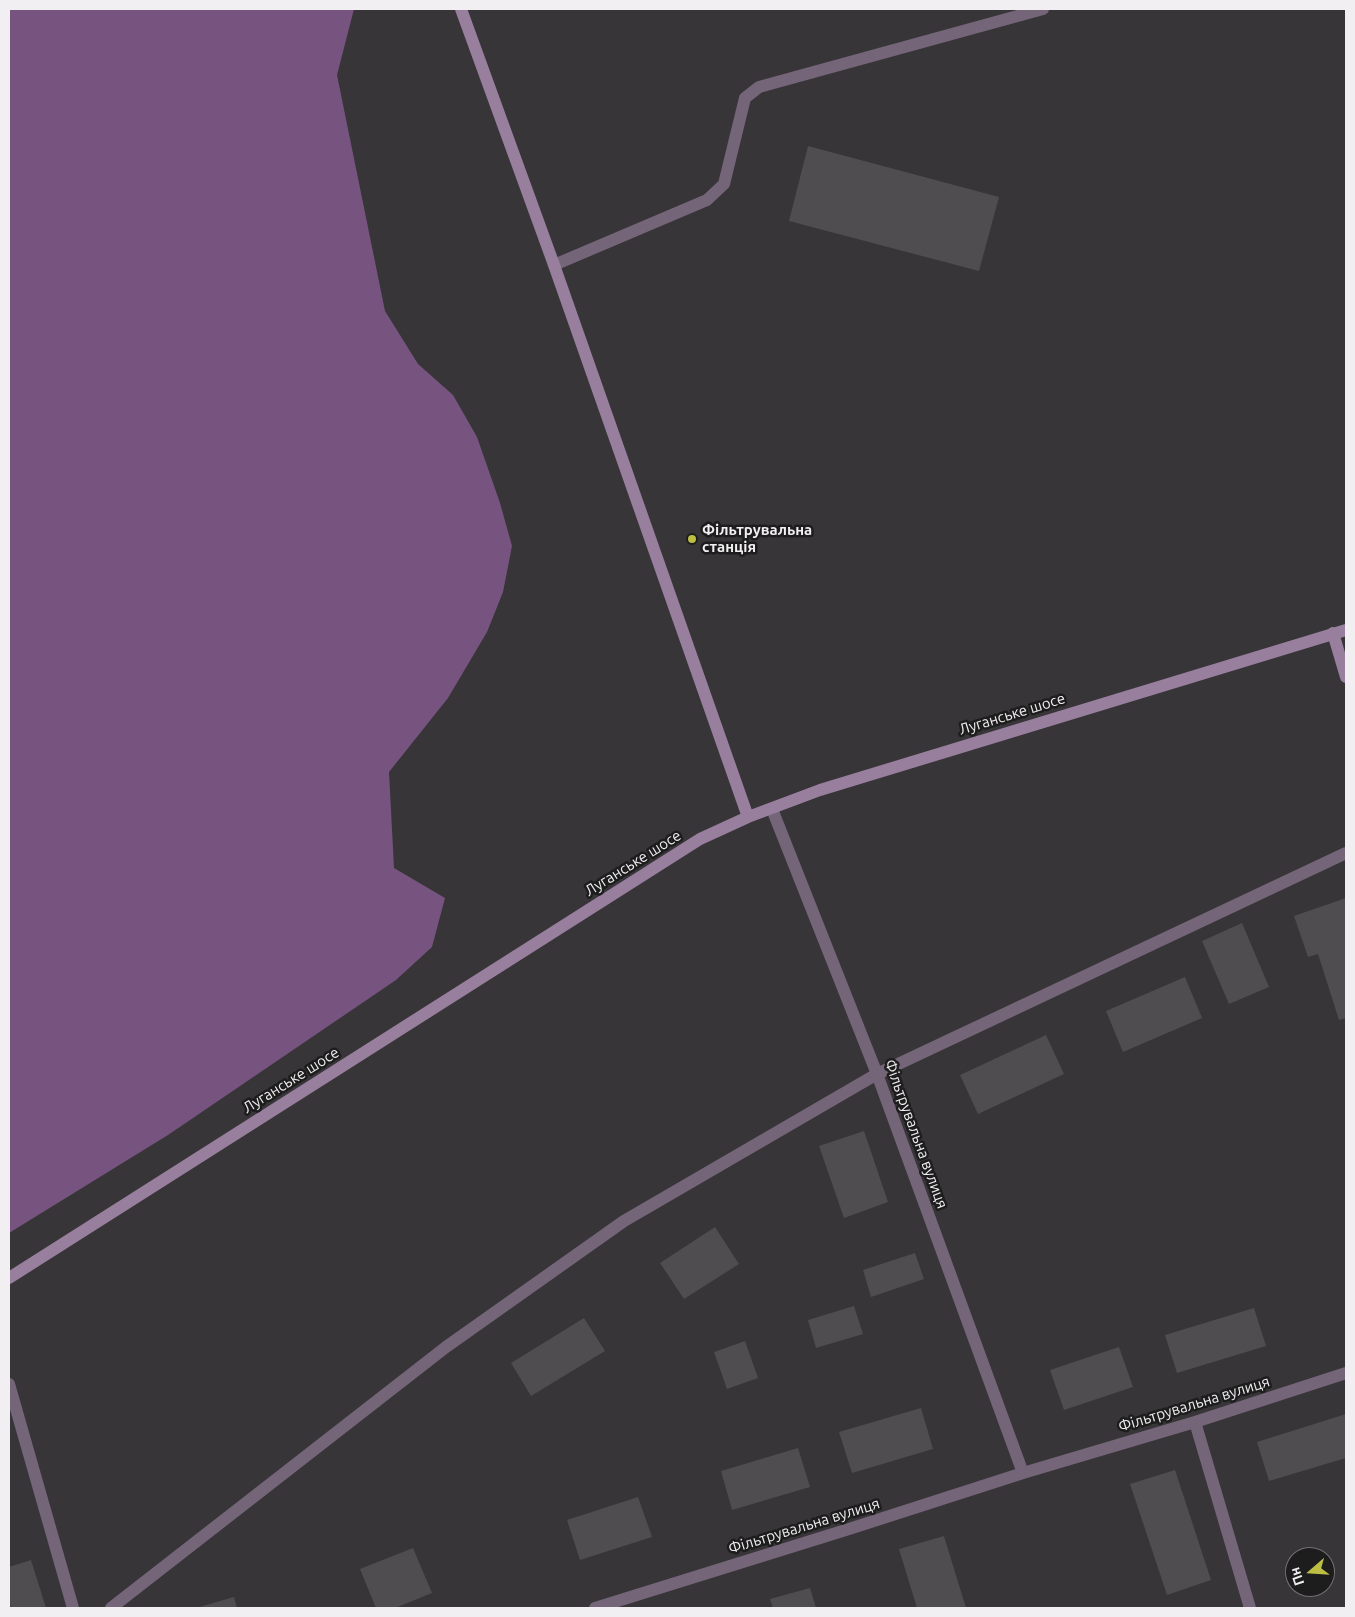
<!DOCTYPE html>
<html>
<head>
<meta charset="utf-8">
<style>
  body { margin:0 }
  #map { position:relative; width:1355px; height:1617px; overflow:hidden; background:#373538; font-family:Ubuntu,sans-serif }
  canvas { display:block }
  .frame { position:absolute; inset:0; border:10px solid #f1eff1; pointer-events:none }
  .north { position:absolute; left:1285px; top:1547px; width:50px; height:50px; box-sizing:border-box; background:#1e1d1e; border:1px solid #727172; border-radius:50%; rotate:251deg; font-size:14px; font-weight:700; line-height:20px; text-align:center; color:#f1eff1 }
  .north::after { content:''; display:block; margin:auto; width:18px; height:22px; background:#bdbf42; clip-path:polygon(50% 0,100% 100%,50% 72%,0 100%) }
</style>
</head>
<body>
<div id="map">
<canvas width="1355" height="1617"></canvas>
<div class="frame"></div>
<div class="north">Пн</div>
</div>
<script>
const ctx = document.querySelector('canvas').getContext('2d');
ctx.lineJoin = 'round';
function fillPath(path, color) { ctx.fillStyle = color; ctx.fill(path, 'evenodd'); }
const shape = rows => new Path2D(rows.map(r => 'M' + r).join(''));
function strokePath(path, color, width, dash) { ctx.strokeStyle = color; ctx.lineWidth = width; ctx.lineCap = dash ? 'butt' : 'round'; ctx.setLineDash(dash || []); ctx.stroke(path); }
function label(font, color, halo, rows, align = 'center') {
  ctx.font = font + ' Ubuntu,sans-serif'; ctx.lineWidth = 5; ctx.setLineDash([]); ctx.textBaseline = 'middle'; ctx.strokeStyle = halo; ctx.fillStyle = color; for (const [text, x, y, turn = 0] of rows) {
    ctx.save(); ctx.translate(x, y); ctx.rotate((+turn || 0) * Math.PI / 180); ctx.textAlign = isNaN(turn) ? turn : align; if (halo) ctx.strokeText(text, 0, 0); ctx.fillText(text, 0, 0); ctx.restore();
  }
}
fillPath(shape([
  [9,9,354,9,337,75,385,311,418,364,453,395,477,437,500,503,512,546,503,592,487,632,448,698,389,772,394,868,445,898,432,947,396,980,168,1135,9,1233]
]), '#775480');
fillPath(shape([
  [808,146,999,197,979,271,789,221],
  [1346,898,1346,1018,1339,1020,1318,954,1308,957,1294,916],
  [1242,923,1269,987,1229,1004,1202,941],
  [1185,977,1202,1018,1123,1052,1106,1011],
  [1046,1035,1064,1074,978,1114,960,1075],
  [864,1131,888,1202,844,1218,819,1146],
  [715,1227,739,1264,684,1299,660,1263],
  [915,1253,924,1279,871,1297,863,1270],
  [854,1306,863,1334,816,1348,808,1320],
  [1254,1308,1266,1346,1177,1373,1165,1335],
  [584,1318,605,1351,531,1396,511,1363],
  [745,1341,758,1378,727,1389,714,1352],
  [1119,1347,1133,1387,1064,1410,1050,1370],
  [921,1408,933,1449,852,1473,839,1432],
  [1346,1414,1346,1458,1269,1481,1257,1442],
  [798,1448,810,1487,732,1510,721,1471],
  [1175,1470,1211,1580,1167,1595,1130,1484],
  [638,1497,652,1537,580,1560,567,1520],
  [944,1536,966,1608,917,1608,899,1549],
  [413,1548,432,1593,395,1608,376,1608,360,1569],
  [31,1560,46,1608,11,1608,9,1602,9,1567],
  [810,1588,816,1608,773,1608,770,1599],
  [234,1597,237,1608,196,1608]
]), '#4f4d50');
strokePath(shape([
  [554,265,707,200,724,184,745,98,759,87,1043,9]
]), '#756579', 12);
strokePath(shape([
  [772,809,877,1074,1023,1473],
  [9,1384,73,1608],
  [1195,1422,1250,1608],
  [111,1608,446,1347,624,1221,877,1074,1346,853],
  [595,1608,849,1529,1023,1473,1195,1422,1346,1373]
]), '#756579', 12);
strokePath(shape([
  [461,9,554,265,748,817],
  [1333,633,1346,677],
  [9,1278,700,839,748,817,820,790,1346,630]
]), '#997f9e', 12);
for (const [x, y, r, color] of [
  [692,539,5,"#bdbf42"]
]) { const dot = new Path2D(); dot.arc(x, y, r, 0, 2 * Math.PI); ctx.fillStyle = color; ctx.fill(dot); strokePath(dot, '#1e1d1e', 2); }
label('bold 15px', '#f1eff1', '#1e1d1e', [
  ["Фільтрувальна",702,530],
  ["станція",702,547]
], 'left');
label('15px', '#f1eff1', '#1e1d1e', [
  ["Луганське шосе",1012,714,-17],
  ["Луганське шосе",633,863,-32],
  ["Луганське шосе",291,1080,-32],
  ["Фільтрувальна вулиця",916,1134,70],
  ["Фільтрувальна вулиця",1194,1404,-17],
  ["Фільтрувальна вулиця",804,1526,-17]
]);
</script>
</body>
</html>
